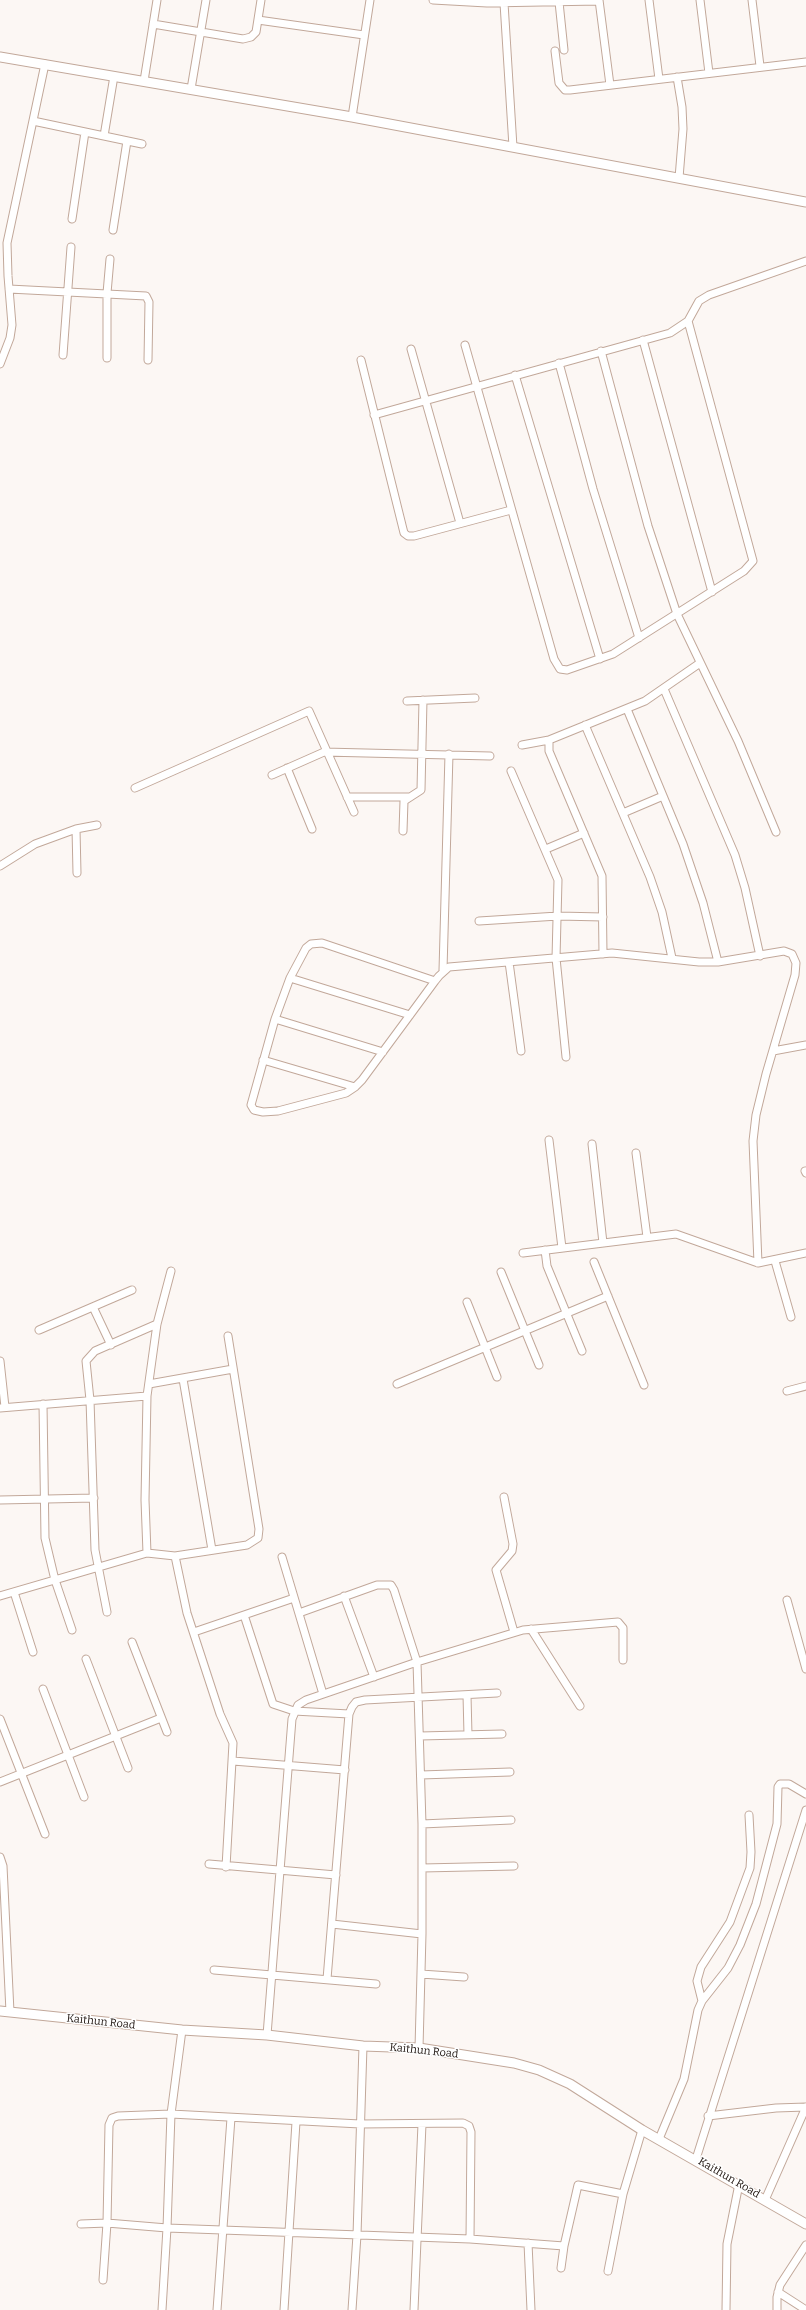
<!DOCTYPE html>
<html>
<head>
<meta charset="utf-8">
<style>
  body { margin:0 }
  canvas { display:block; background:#fcf7f4 }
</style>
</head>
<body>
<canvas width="806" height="2310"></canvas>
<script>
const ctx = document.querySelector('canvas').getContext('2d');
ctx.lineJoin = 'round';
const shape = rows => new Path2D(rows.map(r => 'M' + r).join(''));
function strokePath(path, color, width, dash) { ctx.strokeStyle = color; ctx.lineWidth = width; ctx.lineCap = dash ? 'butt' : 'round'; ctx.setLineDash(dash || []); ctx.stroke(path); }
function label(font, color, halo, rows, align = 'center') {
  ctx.font = font + ' Bitter,serif'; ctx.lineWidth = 3; ctx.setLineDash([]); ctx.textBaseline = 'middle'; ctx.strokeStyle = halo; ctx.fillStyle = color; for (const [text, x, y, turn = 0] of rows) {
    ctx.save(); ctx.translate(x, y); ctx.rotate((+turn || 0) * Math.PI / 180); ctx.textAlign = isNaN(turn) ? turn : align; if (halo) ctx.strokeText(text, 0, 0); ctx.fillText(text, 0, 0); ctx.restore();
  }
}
const minor = shape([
  [433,0,487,3,599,1],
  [599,0,610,85],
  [649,0,659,79],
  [700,0,709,73],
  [752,0,760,66],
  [559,2,564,50],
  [504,3,513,147],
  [258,20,364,35],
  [153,24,243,39,251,37,256,32,261,0],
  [555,51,559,83,565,90,570,90,806,62],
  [677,77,682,107,683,129,679,178],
  [144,81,157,0],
  [191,89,206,0],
  [352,117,370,0],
  [33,121,142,144],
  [104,136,114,76],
  [72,219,85,132],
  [113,230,127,141],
  [9,289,146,296,149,302,148,360],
  [643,340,712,592],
  [465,345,554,659,560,669,567,670,613,654,744,571,753,561,688,321],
  [411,349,460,523],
  [601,351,648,526,677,614,738,741,776,832],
  [63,355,71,247],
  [107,358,107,293,110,259],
  [361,360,404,533,408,536,414,536,511,510],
  [559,363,593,489,639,638],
  [0,364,10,338,12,325,8,276,7,243,45,64],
  [515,375,600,659],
  [374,415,670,333,688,321,699,301,709,295,806,261],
  [664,689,735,855,745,888,760,956],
  [407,701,475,698],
  [627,709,683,844,703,903,718,962],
  [585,725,650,877,662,912,672,958],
  [522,745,549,740],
  [287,768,312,829],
  [511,771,558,880,556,958,566,1057],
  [272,775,324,752,490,756],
  [135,788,309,711,354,812],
  [347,797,410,797],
  [623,813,663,796],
  [76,829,77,873],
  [403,831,404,801,421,790,423,700],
  [546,849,584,833],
  [0,866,35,844,76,829,97,825],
  [479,921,558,916,603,917],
  [603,954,602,876,549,751,549,740,645,701,700,663],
  [509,962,521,1051],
  [443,970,449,754],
  [290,978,410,1015],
  [435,981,322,943,311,944,306,948,290,978,275,1019,251,1105,254,1110,263,1112,278,1111,346,1093,355,1087,362,1080,410,1015,435,981,439,976,449,967,612,953,699,962,718,962,784,951,792,954,796,963,795,975,766,1074,756,1115,753,1141,758,1263],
  [275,1019,383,1052],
  [773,1051,806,1045],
  [263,1060,355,1087],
  [549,1140,562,1248],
  [592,1144,603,1243],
  [636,1153,647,1237],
  [805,1171,806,1173],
  [545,1250,547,1266,582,1351],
  [523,1253,676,1234,758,1263,806,1253],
  [775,1261,791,1317],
  [594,1262,644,1385],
  [501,1272,539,1365],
  [467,1302,497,1377],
  [93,1307,111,1345],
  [39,1330,132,1290],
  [0,1361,5,1407],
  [183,1379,212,1550],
  [149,1384,233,1369],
  [397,1384,608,1296],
  [787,1391,806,1386],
  [43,1404,45,1538,55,1580,72,1630],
  [0,1408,147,1396],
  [504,1497,513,1544,512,1551,496,1570,514,1632],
  [0,1500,94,1498],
  [147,1553,145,1500,147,1396,157,1324,171,1271],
  [175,1556,187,1613,220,1714,233,1743,226,1867],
  [282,1557,323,1694],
  [14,1592,33,1652],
  [0,1596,147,1553,175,1556,247,1545,258,1538,259,1529,228,1336],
  [344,1596,374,1677],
  [787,1600,806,1669],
  [107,1612,95,1550,90,1400,86,1361,95,1351,157,1324],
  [299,1613,377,1585,391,1585,394,1590,417,1662,422,1824,422,1934,419,2048],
  [244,1615,273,1704,294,1711,349,1714],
  [531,1629,580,1706],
  [194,1632,294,1598],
  [132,1642,167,1732],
  [86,1659,128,1768],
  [43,1689,84,1797],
  [467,1695,468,1735],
  [0,1719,45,1834],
  [420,1736,502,1734],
  [233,1761,345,1770],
  [421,1775,510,1772],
  [0,1782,161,1718],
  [422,1824,511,1820],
  [0,1857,3,1866,10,2012],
  [209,1864,336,1875],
  [422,1868,514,1866],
  [332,1924,422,1934],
  [214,1970,376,1984],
  [421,1974,464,1977],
  [327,1979,349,1714,352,1707,356,1702,365,1700,497,1693],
  [702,2001,697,1981,701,1967,730,1922,750,1868,751,1852,749,1815],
  [267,2035,292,1719,298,1705,306,1700,417,1662,523,1630,618,1622,623,1628,623,1660],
  [708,2116,776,2108,806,2107],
  [659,2139,684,2079,698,2010,702,2001,728,1968,740,1945,756,1904,777,1824,778,1787,780,1784,789,1784,806,1794],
  [696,2159,806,1810],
  [765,2200,806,2107],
  [81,2224,107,2223,167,2228,470,2239,564,2246,578,2185,623,2194],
  [528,2243,531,2310],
  [561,2268,564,2246],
  [608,2271,623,2194,642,2130],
  [103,2280,107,2223,109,2125,112,2118,118,2116,171,2114,360,2124,463,2123,469,2126,471,2132,470,2239],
  [778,2292,806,2310],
  [162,2310,167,2228,171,2114,182,2030],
  [217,2310,231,2118],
  [284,2310,296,2122],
  [352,2310,357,2235,363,2046],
  [414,2310,422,2124],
  [726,2310,727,2244,739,2184],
  [777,2310,777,2297,780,2285,806,2245]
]);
const tertiary = shape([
  [0,57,352,117,806,202],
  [0,2011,182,2030,267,2035,363,2046,419,2048,514,2063,539,2070,570,2084,642,2130,806,2224]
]);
strokePath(minor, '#c2a89a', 9);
strokePath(tertiary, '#c2a89a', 11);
strokePath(minor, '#fff', 7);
strokePath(tertiary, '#fff', 9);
label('11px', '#1d130e', '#fff', [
  ["Kaithun Road",101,2022,6],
  ["Kaithun Road",424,2051,6],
  ["Kaithun Road",729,2178,30]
]);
</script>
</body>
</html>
